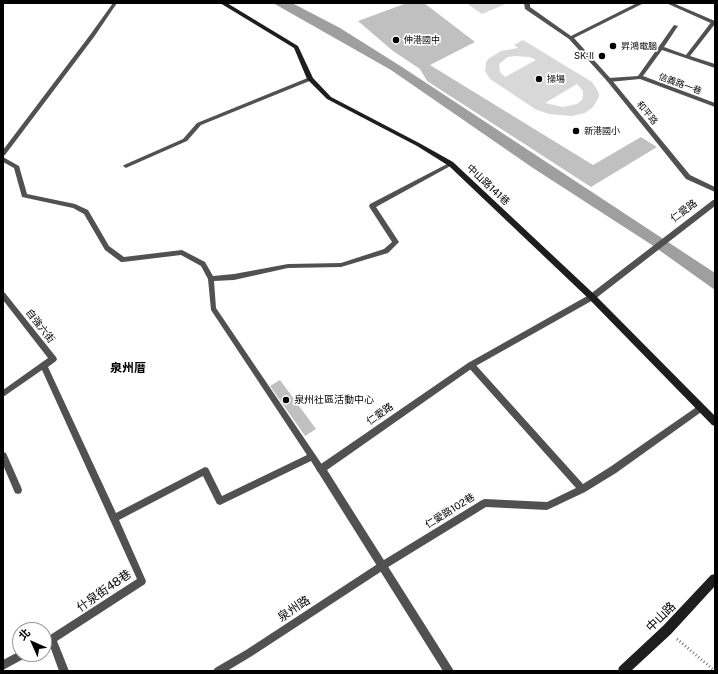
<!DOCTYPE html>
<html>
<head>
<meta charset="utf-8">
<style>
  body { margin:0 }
  #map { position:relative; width:718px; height:674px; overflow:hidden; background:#fff; font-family:"Public Sans","Noto Sans TC",sans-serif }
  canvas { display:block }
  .frame { position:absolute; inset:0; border:4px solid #000; pointer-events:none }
  .north { position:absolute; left:12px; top:622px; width:40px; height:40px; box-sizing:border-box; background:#fff; border:1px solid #999; border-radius:50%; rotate:315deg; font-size:11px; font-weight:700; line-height:16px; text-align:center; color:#000 }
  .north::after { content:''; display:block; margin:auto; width:14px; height:18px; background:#000; clip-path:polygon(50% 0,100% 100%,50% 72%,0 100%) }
</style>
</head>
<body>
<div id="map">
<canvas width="718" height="674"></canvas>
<div class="frame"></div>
<div class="north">北</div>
</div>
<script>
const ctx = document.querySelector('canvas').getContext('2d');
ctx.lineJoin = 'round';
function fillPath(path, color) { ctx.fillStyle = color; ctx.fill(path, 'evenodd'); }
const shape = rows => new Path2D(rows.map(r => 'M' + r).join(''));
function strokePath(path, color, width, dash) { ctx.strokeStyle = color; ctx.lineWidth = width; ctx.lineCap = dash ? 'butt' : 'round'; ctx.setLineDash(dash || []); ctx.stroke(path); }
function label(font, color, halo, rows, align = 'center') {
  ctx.font = font + ' "Public Sans","Noto Sans TC",sans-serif'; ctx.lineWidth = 3.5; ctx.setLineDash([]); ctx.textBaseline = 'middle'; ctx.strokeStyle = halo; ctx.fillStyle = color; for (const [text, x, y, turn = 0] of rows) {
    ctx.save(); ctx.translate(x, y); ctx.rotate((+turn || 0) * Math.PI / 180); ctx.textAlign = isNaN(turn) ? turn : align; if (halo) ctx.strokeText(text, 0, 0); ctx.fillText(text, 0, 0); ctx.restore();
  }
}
fillPath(shape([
  [466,3,508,3,482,14],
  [523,40,592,82,598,91,599,95,598,99,593,107,585,113,572,116,549,114,535,109,490,79,485,71,486,63,488,59,501,51,518,48,514,45],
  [515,56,530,57,536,60,505,77,500,72,499,64,508,57],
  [577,84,583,91,583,96,582,100,577,104,563,107,545,103]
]), '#d8d8d8');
fillPath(shape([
  [273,3,292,3,340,28,402,67,715,273,715,290,652,245,533,168,391,70]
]), '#9f9f9f');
fillPath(shape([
  [407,3,424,3,475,42,430,65,593,165,641,137,657,147,591,187,427,81,420,69,393,51,358,21],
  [280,380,316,429,305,436,270,386]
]), '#c0c0c0');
strokePath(shape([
  [677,639,715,671]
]), '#737373', 3, [1, 2.5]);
fillPath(shape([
  [113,3,117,3,94,37,5,155,3,156,3,150,90,35,113,3],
  [712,21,715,21,715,24,690,56,715,64,715,68,662,50,643,76,715,103,715,107,640,79,609,82,606,80,609,78,638,76,674,25,678,26,664,47,686,55,712,21],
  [310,77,312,78,312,80,201,125,187,141,128,167,126,168,123,166,124,165,183,139,197,123,310,77],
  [3,157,19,166,27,194,75,204,88,210,109,246,124,257,182,250,205,262,213,276,234,274,288,264,341,263,384,249,392,242,370,208,369,206,370,204,449,163,451,162,454,164,376,207,399,242,388,253,341,267,288,268,234,280,214,281,216,308,325,469,324,472,321,473,318,472,311,461,220,505,217,504,203,476,119,520,146,581,145,584,57,641,69,671,59,671,50,646,44,649,44,639,137,579,42,370,3,397,3,390,48,358,3,300,3,292,5,293,56,357,57,359,56,361,48,367,116,513,205,467,208,468,222,496,307,455,211,310,208,279,201,266,181,255,123,262,121,262,105,250,84,214,73,208,22,197,14,168,3,162,3,157],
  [471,362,474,363,583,484,610,467,698,406,701,405,704,406,705,408,704,410,616,473,585,492,547,510,486,507,385,569,252,656,227,671,213,671,215,668,246,650,379,563,482,500,485,499,547,502,576,488,468,367,467,365,468,363,471,362],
  [3,452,6,453,21,487,22,490,21,493,18,494,15,493,3,465,3,452],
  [20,651,20,654,29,654,27,657,3,670,3,660,20,651]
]), '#515151');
fillPath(shape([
  [524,3,530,3,530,7,571,36,637,3,644,3,574,38,611,79,690,175,715,187,715,192,686,179,607,81,569,39,525,9,524,3],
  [666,3,673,3,715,21,715,25,666,3],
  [713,200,715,200,715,206,595,299,474,367,327,470,454,671,443,671,318,472,316,469,318,466,468,363,589,295,713,200]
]), '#515151');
fillPath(shape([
  [220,3,227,3,298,46,313,78,331,97,421,144,453,162,595,295,715,416,715,426,712,425,589,299,449,166,417,146,327,99,307,79,294,48,220,3],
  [715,574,715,586,671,634,631,671,618,671,619,667,663,626,711,575,715,574]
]), '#1e1e1e');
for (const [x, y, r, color] of [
  [396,40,4,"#000"],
  [613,46,4,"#000"],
  [602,56,4,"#000"],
  [539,79,4,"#000"],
  [576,131,4,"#000"],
  [286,400,4,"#000"]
]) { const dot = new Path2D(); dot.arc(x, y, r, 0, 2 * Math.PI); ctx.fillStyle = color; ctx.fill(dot); strokePath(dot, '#fff', 1.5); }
label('9px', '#000', '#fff', [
  ["伸港國中",404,40],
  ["昇鴻電腦",621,46],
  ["SK-II",594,56,"right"],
  ["操場",547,79],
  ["新港國小",584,131]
], 'left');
label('9px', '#000', '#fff', [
  ["信義路一巷",680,84,20],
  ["和平路",647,113,51]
]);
label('10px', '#000', '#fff', [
  ["中山路141巷",488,185,43],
  ["仁愛路",684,211,-37],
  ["自強六街",40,326,52],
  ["仁愛路",380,414,-35],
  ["仁愛路102巷",450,511,-32]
]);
label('10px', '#000', '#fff', [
  ["泉州社區活動中心",294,400]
], 'left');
label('bold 12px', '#000', '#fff', [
  ["泉州厝",128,368]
]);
label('12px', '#000', '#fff', [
  ["什泉街48巷",104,591,-35],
  ["泉州路",294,609,-33],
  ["中山路",661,617,-45]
]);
</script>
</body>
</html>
